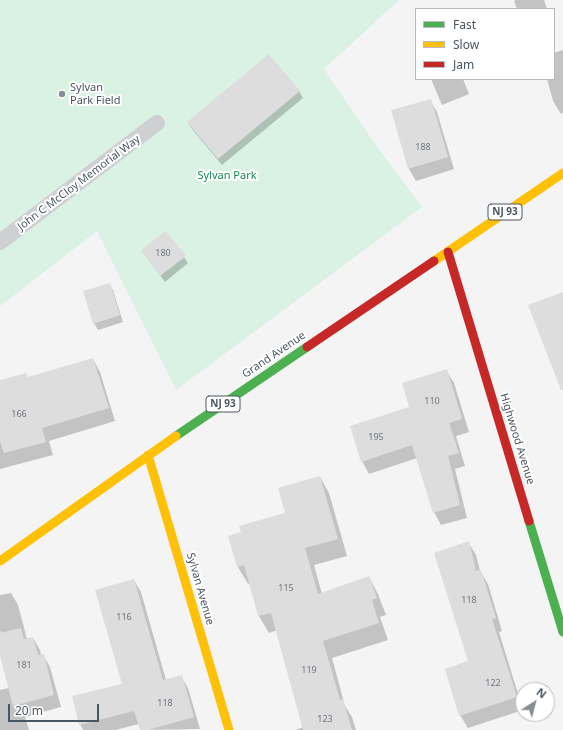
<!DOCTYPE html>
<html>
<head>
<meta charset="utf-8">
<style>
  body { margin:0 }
  #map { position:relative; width:563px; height:730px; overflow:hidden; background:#f4f4f4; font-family:"Noto Sans",sans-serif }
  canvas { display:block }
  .legend { position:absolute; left:415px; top:8px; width:140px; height:72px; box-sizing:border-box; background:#fff; border:1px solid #b7bbc0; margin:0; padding:5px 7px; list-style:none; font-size:12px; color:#4a5661 }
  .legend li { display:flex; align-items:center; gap:8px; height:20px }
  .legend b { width:20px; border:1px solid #b7bbc0 }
  .north { position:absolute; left:515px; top:682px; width:40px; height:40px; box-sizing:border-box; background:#fff; border:1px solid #b7bbc0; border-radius:50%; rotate:36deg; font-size:11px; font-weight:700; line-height:16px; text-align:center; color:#4a5661 }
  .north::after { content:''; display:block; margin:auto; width:14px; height:18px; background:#868d94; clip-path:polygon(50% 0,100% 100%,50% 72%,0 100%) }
  .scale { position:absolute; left:8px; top:704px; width:91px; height:18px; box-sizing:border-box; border:2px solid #4a5661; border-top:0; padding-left:5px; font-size:12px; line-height:14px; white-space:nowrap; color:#4a5661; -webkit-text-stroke:3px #fff; paint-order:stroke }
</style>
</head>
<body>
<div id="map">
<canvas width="563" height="730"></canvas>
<ul class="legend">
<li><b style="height:5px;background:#4caf50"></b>Fast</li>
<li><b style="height:5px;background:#ffc107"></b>Slow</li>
<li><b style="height:5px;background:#c62828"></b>Jam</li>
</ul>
<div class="north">N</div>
<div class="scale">20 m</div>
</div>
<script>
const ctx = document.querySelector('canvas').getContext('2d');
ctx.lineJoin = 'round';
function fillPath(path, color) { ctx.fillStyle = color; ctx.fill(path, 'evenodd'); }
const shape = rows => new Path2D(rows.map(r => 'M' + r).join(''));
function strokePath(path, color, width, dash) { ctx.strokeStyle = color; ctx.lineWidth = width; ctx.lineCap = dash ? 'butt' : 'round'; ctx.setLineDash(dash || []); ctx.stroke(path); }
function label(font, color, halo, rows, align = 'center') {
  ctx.font = font + ' "Noto Sans",sans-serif'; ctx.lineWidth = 4; ctx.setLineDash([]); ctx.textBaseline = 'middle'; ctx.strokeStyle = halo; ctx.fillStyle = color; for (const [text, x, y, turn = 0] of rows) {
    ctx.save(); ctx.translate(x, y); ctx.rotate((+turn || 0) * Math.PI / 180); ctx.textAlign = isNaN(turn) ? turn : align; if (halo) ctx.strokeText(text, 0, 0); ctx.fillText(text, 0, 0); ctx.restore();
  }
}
fillPath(shape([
  [0,0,399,0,324,69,373,141,422,207,176,390,97,231,0,306]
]), '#d9f2e3');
fillPath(shape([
  [516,0,544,0,547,9,517,9,514,1],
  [563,50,563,113,561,114,553,101,547,79,554,79,554,53],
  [431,79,463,79,469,94,442,105],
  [299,91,303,98,222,165,192,129,188,123],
  [430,100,437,112,454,169,416,181,409,169,392,111],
  [166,232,188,263,165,282,142,251],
  [109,284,113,290,123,322,98,330,94,323],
  [93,359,100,372,115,421,49,441,53,455,0,469,0,388],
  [446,370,454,383,469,432,456,436,465,466,455,469,467,518,441,525,434,512,417,458,369,474,362,461],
  [320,477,329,493,347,556,314,565,322,594,369,577,378,594,386,615,380,617,388,640,332,658,345,706,352,717,356,730,295,730,304,727,277,630,269,633,259,616,250,583,248,584,238,567,229,537,242,533,287,514],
  [468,542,476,555,480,571,488,584,502,631,499,632,523,710,468,728,460,715,469,662],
  [134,580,141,592,166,680,181,676,188,688,200,729,141,730,139,724,115,730,83,730,80,724,123,684],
  [11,593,18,605,27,639,33,638,40,650,41,655,43,655,50,667,61,707,25,717,29,730,0,730,0,690,9,688,0,652,0,645,3,644,0,630,0,595]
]), '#0003');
fillPath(shape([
  [269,54,300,91,218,159,187,122],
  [431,99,448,157,408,169,391,110],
  [166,231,186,256,160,276,141,250],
  [110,283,120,315,93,324,83,291],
  [563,292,563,390,561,390,528,305],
  [93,358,109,408,42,428,46,442,4,453,0,441,0,380,26,373,28,377],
  [447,369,462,419,449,423,459,453,448,456,460,505,433,513,412,445,361,462,350,426,409,407,402,383],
  [320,476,338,539,305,548,318,594,369,576,377,598,372,600,379,623,323,641,340,700,343,699,352,730,303,730,271,613,258,616,244,565,237,567,228,536,241,532,239,526,285,513,278,488],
  [469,541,476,571,481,570,496,618,492,619,517,697,459,716,445,669,468,661,434,553],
  [134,579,163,680,182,675,194,717,148,730,140,730,134,711,79,725,72,696,122,684,95,590],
  [21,628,24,639,33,637,38,655,44,654,54,695,13,706,0,656,0,633]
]), '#ddddde');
strokePath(shape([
  [0,242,157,123]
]), '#ced0d2', 16);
strokePath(shape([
  [176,436,307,347],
  [529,521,563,632]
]), '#4caf50', 9);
strokePath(shape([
  [434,261,563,173],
  [148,455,229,730],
  [0,561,176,436]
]), '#ffc107', 9);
strokePath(shape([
  [448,252,529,521],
  [307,347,434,261]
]), '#c62828', 9);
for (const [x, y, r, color] of [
  [62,94,4,"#868d94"]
]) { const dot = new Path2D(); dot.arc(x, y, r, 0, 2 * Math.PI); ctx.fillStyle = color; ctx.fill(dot); strokePath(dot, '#fff', 1.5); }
label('9px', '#707881', null, [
  ["188",423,147],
  ["180",163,253],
  ["110",432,401],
  ["166",19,414],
  ["195",376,437],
  ["115",286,588],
  ["118",469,600],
  ["116",124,617],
  ["181",24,665],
  ["119",309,670],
  ["122",493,683],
  ["118",165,703],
  ["123",325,719]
]);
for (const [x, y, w] of [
  [505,212,34],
  [223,404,34]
]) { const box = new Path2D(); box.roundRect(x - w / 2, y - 8, w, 16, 3); ctx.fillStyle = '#fff'; ctx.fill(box); strokePath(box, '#4a5661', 1); }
label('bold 10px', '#4a5661', null, [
  ["NJ 93",505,212],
  ["NJ 93",223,404]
]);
label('11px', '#4a5661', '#fff', [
  ["Sylvan",70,88],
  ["Park Field",70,101]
], 'left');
label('11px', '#17864f', '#fff', [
  ["Sylvan Park",227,176]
]);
label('11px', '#4a5661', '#fff', [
  ["John C McCloy Memorial Way",79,183,-37],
  ["Grand Avenue",274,355,-34],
  ["Highwood Avenue",517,439,73],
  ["Sylvan Avenue",200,589,74]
]);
</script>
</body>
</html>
